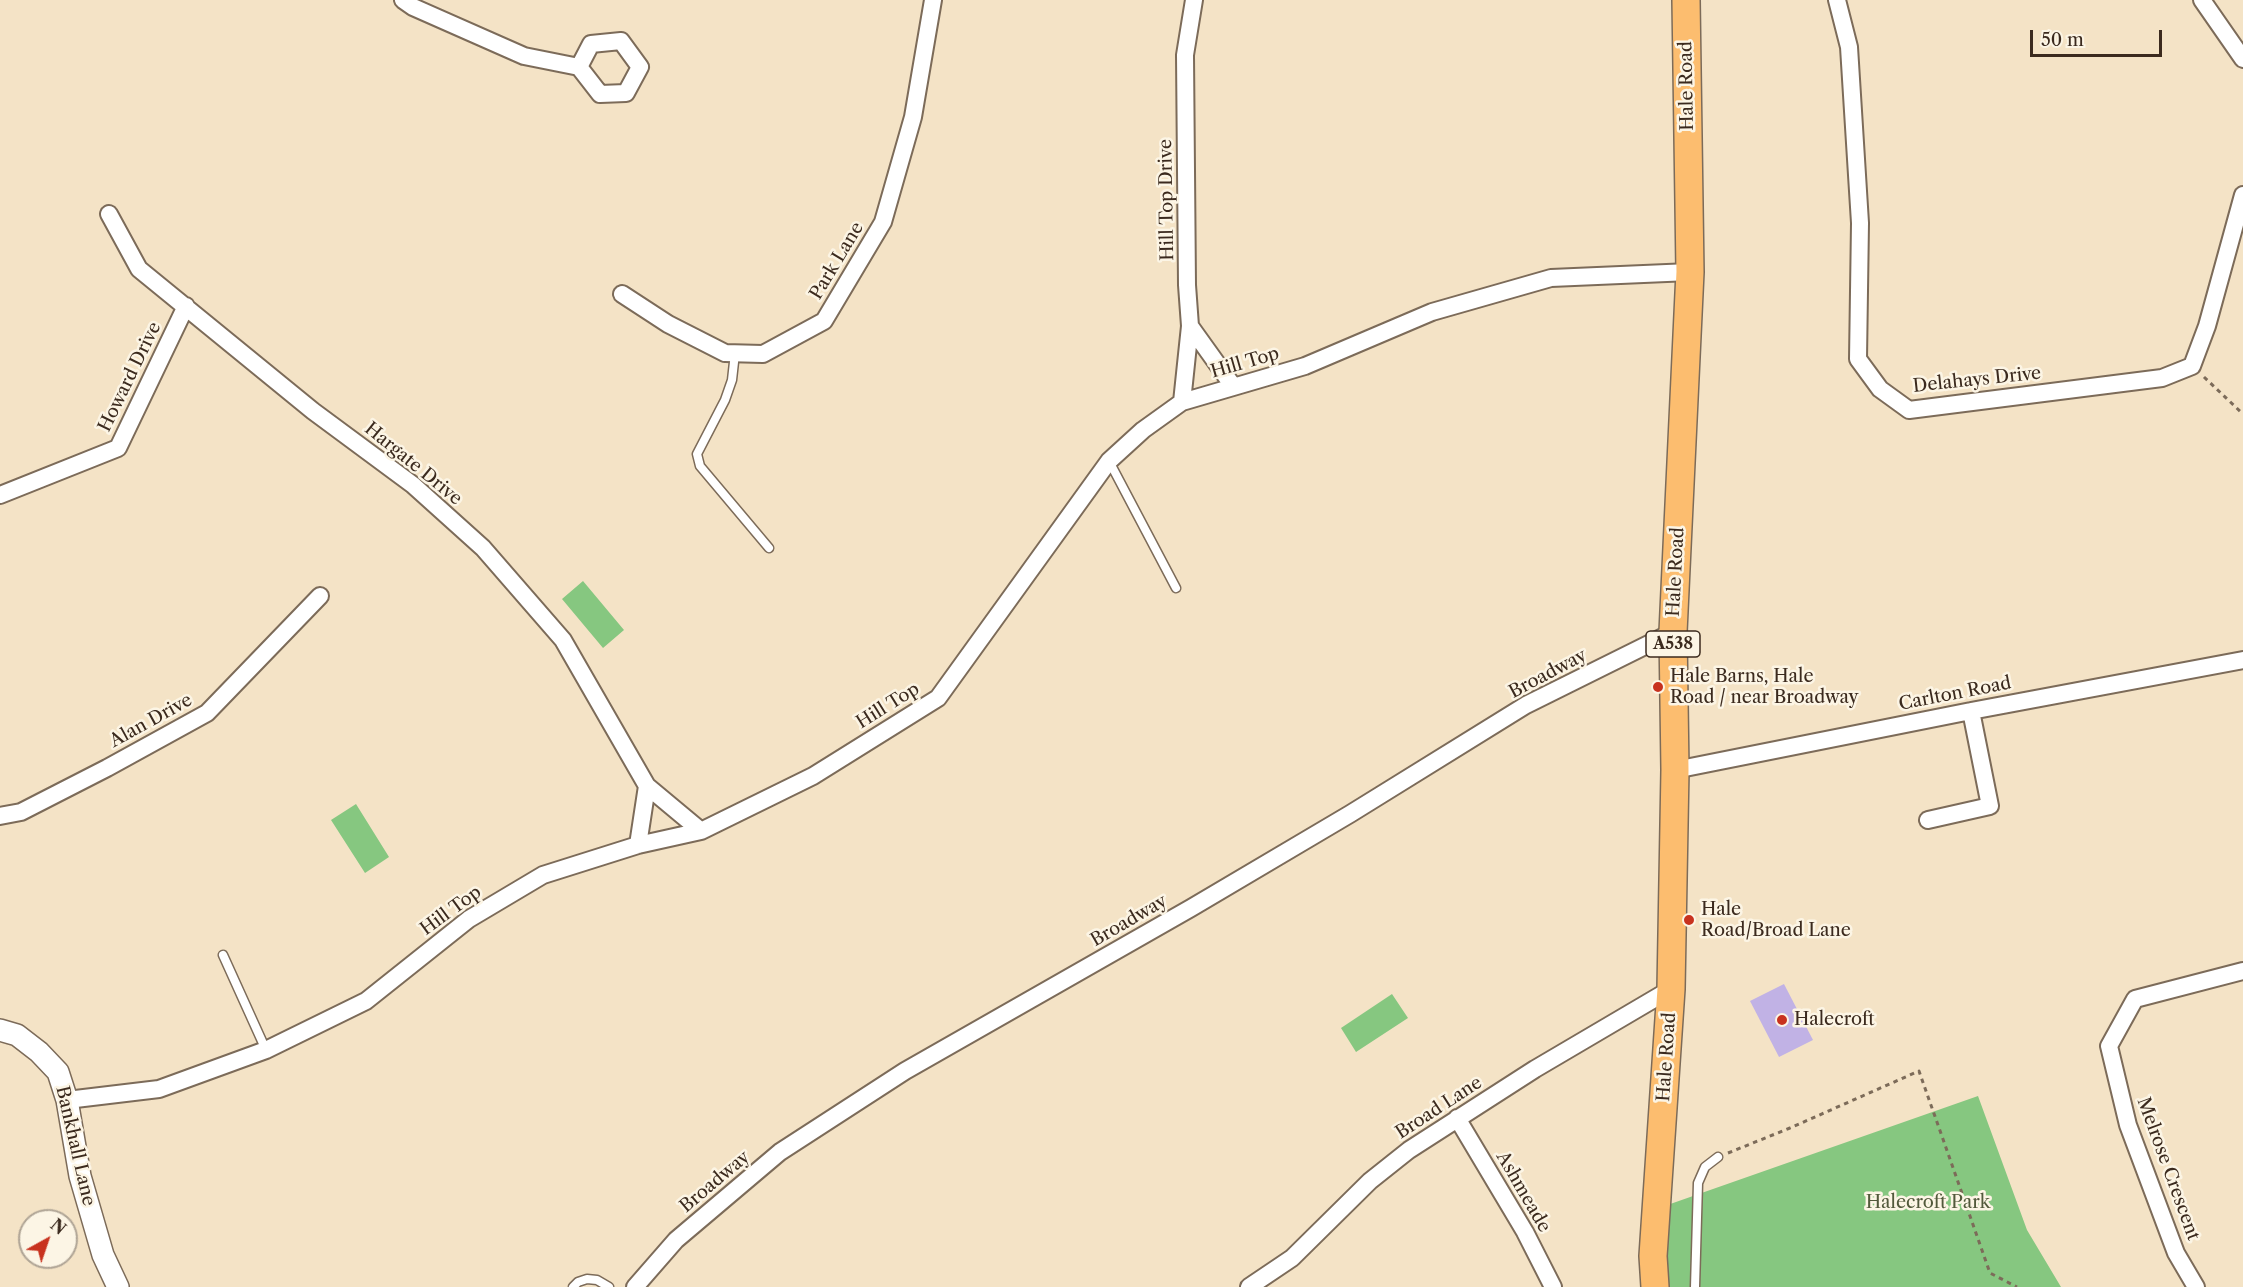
<!DOCTYPE html>
<html>
<head>
<meta charset="utf-8">
<style>
  body { margin:0 }
  #map { position:relative; width:2243px; height:1287px; overflow:hidden; background:#f4e3c6; font-family:"Libre Caslon Text",serif }
  canvas { display:block }
  .north { position:absolute; left:18px; top:1209px; width:60px; height:60px; box-sizing:border-box; background:#fcf5e5; border:2px solid #afa495; border-radius:50%; rotate:40deg; font-size:16px; font-weight:700; line-height:24px; text-align:center; color:#3b2a1e }
  .north::after { content:''; display:block; margin:auto; width:21px; height:27px; background:#c8321e; clip-path:polygon(50% 0,100% 100%,50% 72%,0 100%) }
  .scale { position:absolute; left:2030px; top:30px; width:132px; height:27px; box-sizing:border-box; border:3px solid #3b2a1e; border-top:0; padding-left:8px; font-size:18px; line-height:21px; white-space:nowrap; color:#3b2a1e; -webkit-text-stroke:4px #fcf5e5; paint-order:stroke }
</style>
</head>
<body>
<div id="map">
<canvas width="2243" height="1287"></canvas>
<div class="north">N</div>
<div class="scale">50 m</div>
</div>
<script>
const ctx = document.querySelector('canvas').getContext('2d');
ctx.lineJoin = 'round';
function fillPath(path, color) { ctx.fillStyle = color; ctx.fill(path, 'evenodd'); }
const shape = rows => new Path2D(rows.map(r => 'M' + r).join(''));
function strokePath(path, color, width, dash) { ctx.strokeStyle = color; ctx.lineWidth = width; ctx.lineCap = dash ? 'butt' : 'round'; ctx.setLineDash(dash || []); ctx.stroke(path); }
function label(font, color, halo, rows, align = 'center') {
  ctx.font = font + ' "Libre Caslon Text",serif'; ctx.lineWidth = 5; ctx.setLineDash([]); ctx.textBaseline = 'middle'; ctx.strokeStyle = halo; ctx.fillStyle = color; for (const [text, x, y, turn = 0] of rows) {
    ctx.save(); ctx.translate(x, y); ctx.rotate((+turn || 0) * Math.PI / 180); ctx.textAlign = isNaN(turn) ? turn : align; if (halo) ctx.strokeText(text, 0, 0); ctx.fillText(text, 0, 0); ctx.restore();
  }
}
fillPath(shape([
  [583,581,624,630,603,648,562,599],
  [356,804,389,857,365,873,331,820],
  [1392,994,1408,1018,1356,1052,1341,1028],
  [1978,1096,2027,1230,2061,1287,1655,1287,1656,1209]
]), '#86c780');
fillPath(shape([
  [1784,984,1813,1040,1779,1057,1750,1001]
]), '#c1b2e5');
const service = shape([
  [735,353,732,380,725,400,697,454,700,466,769,548],
  [1109,461,1176,588],
  [223,955,266,1050],
  [573,1287,578,1282,587,1279,597,1280,609,1287],
  [1695,1287,1698,1183,1705,1167,1718,1157]
]);
const minor = shape([
  [403,0,413,7,524,56,579,67,600,94,626,93,640,67,621,41,591,44,579,67],
  [1194,0,1185,55,1187,285,1190,326,1233,386],
  [1837,0,1849,47,1860,223,1858,359,1880,389,1909,410,2162,378,2192,366,2207,326,2243,195],
  [2202,0,2243,59],
  [109,214,139,269,313,411,413,485,483,548,563,640,647,786,701,831],
  [622,294,668,324,725,353,763,354,824,321,883,222,913,117,933,0],
  [1182,402,1190,326],
  [0,495,118,448,186,306],
  [1675,770,1971,711,2243,660],
  [0,816,21,812,107,768,207,713,320,596],
  [1928,820,1990,806,1971,711],
  [638,845,647,786],
  [67,1100,159,1089,266,1050,366,1001,469,919,543,875,638,845,701,831,813,776,938,698,1109,461,1143,430,1182,402,1305,366,1432,312,1551,278,1690,272],
  [1457,1118,1525,1232,1553,1287],
  [635,1287,676,1240,780,1152,905,1071,1191,908,1350,814,1526,705,1673,632],
  [1249,1287,1292,1258,1370,1181,1409,1150,1535,1069,1671,989],
  [2196,1287,2176,1253,2128,1125,2109,1046,2135,999,2243,971]
]);
const tertiary = shape([
  [0,1030,17,1035,39,1052,58,1072,67,1100,80,1176,103,1255,118,1287]
]);
const primary = shape([
  [1655,1287,1653,1256,1671,989,1675,770,1673,632,1690,272,1686,0]
]);
strokePath(service, '#7c6b59', 11);
strokePath(minor, '#7c6b59', 20);
strokePath(tertiary, '#7c6b59', 24);
strokePath(primary, '#7c6b59', 30);
strokePath(shape([
  [2204,377,2243,414],
  [1728,1153,1790,1128,1919,1071,1990,1273,2017,1287]
]), '#7c6b59', 3, [4.5, 4.5]);
strokePath(service, '#fff', 8);
strokePath(minor, '#fff', 16);
strokePath(tertiary, '#fff', 21);
strokePath(primary, '#fcbd6f', 27);
for (const [x, y, r, color] of [
  [1658,687,6,"#c8321e"],
  [1689,920,6,"#c8321e"],
  [1782,1020,6,"#c8321e"]
]) { const dot = new Path2D(); dot.arc(x, y, r, 0, 2 * Math.PI); ctx.fillStyle = color; ctx.fill(dot); strokePath(dot, '#fcf5e5', 2); }
for (const [x, y, w] of [
  [1673,644,54]
]) { const box = new Path2D(); box.roundRect(x - w / 2, y - 13, w, 26, 4.5); ctx.fillStyle = '#fcf5e5'; ctx.fill(box); strokePath(box, '#3b2a1e', 1.5); }
label('bold 16px', '#3b2a1e', null, [
  ["A538",1673,644]
]);
label('18px', '#3b2a1e', '#fcf5e5', [
  ["Hale Road",1687,86,-91],
  ["Hill Top Drive",1167,200,-91],
  ["Park Lane",837,261,-59],
  ["Hill Top",1245,363,-16],
  ["Howard Drive",130,377,-64],
  ["Delahays Drive",1977,380,-6],
  ["Hargate Drive",413,464,39],
  ["Hale Road",1676,572,-87],
  ["Broadway",1548,674,-28],
  ["Carlton Road",1955,694,-11],
  ["Hill Top",888,706,-32],
  ["Alan Drive",151,721,-29],
  ["Hill Top",451,911,-36],
  ["Broadway",1129,921,-30],
  ["Hale Road",1667,1057,-86],
  ["Broad Lane",1439,1108,-33],
  ["Bankhall Lane",75,1146,77],
  ["Melrose Crescent",2168,1169,70],
  ["Broadway",715,1182,-40],
  ["Ashmeade",1523,1192,60]
]);
label('18px', '#3b2a1e', '#fcf5e5', [
  ["Hale Barns, Hale",1670,677],
  ["Road / near Broadway",1670,698],
  ["Hale",1701,910],
  ["Road/Broad Lane",1701,931],
  ["Halecroft",1794,1020]
], 'left');
label('18px', '#52593b', '#fcf5e5', [
  ["Halecroft Park",1928,1203]
]);
</script>
</body>
</html>
